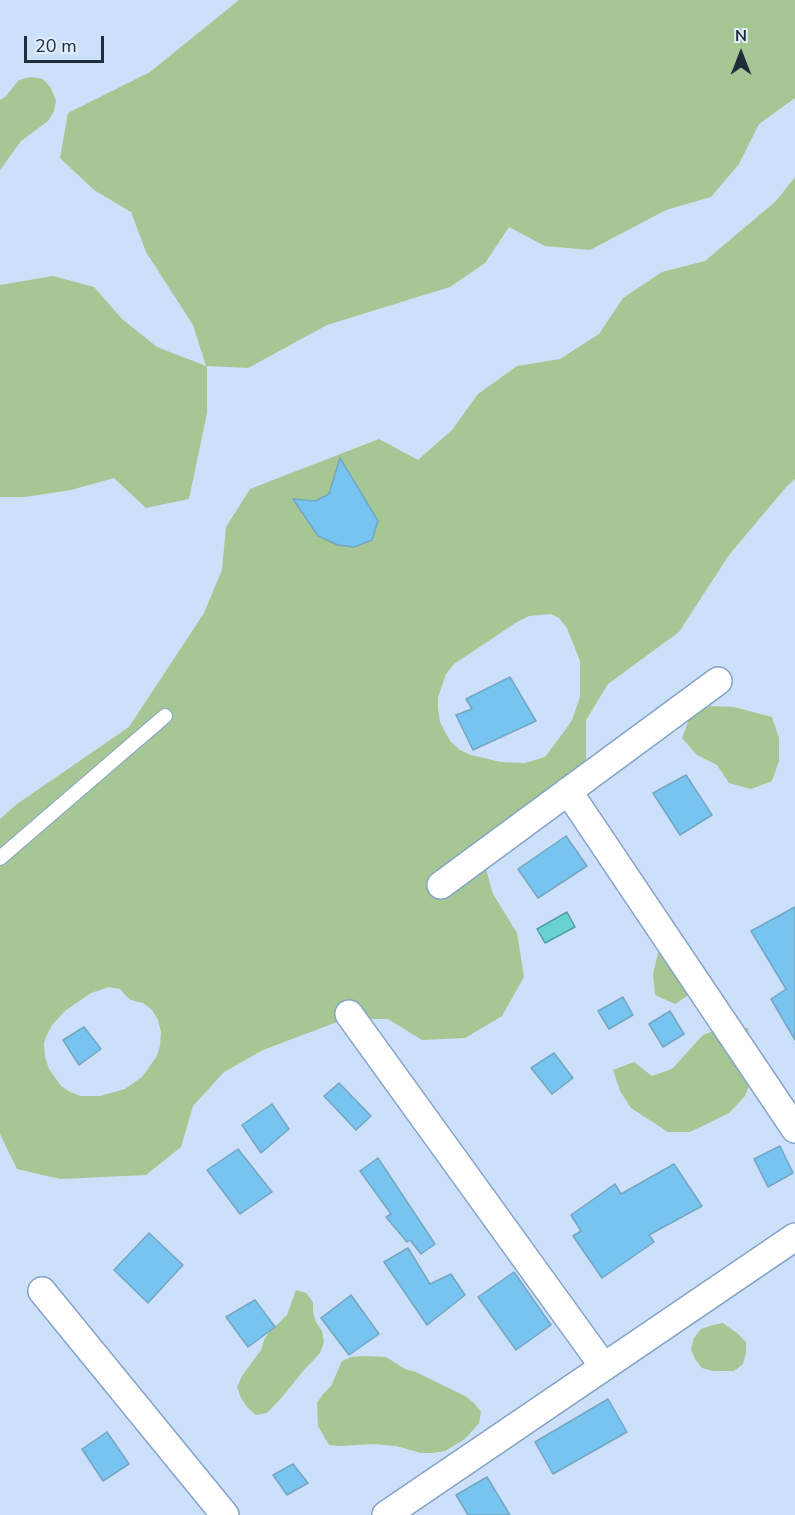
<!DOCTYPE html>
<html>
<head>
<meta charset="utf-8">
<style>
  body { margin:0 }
  #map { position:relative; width:795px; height:1515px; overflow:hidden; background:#cde0f9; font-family:"Nunito Sans",sans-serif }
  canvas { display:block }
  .north { position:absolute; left:711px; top:24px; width:60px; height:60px; -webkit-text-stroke:4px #e0edfd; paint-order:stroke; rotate:0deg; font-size:16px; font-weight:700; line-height:24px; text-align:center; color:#212d3d }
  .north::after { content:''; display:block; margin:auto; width:21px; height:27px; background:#212d3d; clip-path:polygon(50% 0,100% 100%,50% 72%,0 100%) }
  .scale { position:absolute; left:24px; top:36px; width:80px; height:27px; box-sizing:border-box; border:3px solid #212d3d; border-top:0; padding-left:8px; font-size:18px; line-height:21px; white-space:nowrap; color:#212d3d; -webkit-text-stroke:4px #e0edfd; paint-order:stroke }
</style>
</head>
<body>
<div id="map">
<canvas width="795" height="1515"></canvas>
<div class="north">N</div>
<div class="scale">20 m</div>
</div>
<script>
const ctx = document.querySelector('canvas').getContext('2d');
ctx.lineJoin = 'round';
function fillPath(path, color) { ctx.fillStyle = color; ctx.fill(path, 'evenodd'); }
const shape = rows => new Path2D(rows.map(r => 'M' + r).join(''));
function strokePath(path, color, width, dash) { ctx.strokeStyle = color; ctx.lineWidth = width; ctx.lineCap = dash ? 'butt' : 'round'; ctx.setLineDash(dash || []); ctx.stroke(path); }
fillPath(shape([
  [239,0,795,0,795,98,759,124,739,164,711,197,666,210,590,250,545,246,509,227,485,263,450,287,327,325,248,368,207,366,207,413,189,499,146,508,114,478,71,490,25,497,0,497,0,285,53,276,94,287,122,319,157,347,206,366,193,325,146,252,131,212,94,190,60,158,68,113,150,72],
  [31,77,43,79,51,88,56,101,54,111,48,121,21,141,0,170,0,100,5,97,19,80],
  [795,177,795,479,787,486,729,555,679,632,608,684,586,720,586,765,511,817,481,851,493,894,517,933,524,977,502,1016,465,1038,422,1040,388,1019,345,1019,263,1050,224,1072,193,1106,181,1147,146,1175,60,1179,17,1169,0,1134,0,819,17,804,129,727,204,613,222,570,226,527,250,489,379,439,418,460,452,430,478,394,517,366,560,359,599,334,623,298,662,272,705,261,776,201],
  [551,614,559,618,567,628,580,661,580,697,572,720,566,729,545,757,525,763,501,762,471,755,460,750,451,742,445,732,440,722,438,709,438,697,446,674,454,664,517,622,529,616],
  [109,987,120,989,127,997,131,1000,143,1003,152,1010,158,1020,161,1032,160,1046,157,1056,142,1077,125,1089,100,1096,81,1096,70,1092,61,1086,49,1069,45,1057,44,1043,46,1037,52,1025,66,1010,91,993],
  [710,706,734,707,772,717,779,738,779,761,772,781,751,789,729,783,717,765,697,755,682,738,690,717],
  [680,950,693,992,675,1004,655,995,653,974,658,953],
  [724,1027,748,1028,753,1076,745,1096,729,1113,690,1132,668,1132,631,1108,620,1091,613,1070,634,1062,652,1076,672,1069,703,1035],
  [296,1290,306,1293,313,1302,313,1312,316,1322,322,1331,324,1342,320,1353,304,1370,283,1396,267,1413,256,1415,247,1407,241,1398,237,1387,242,1376,261,1350,264,1340,270,1330,279,1323,287,1315],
  [723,1323,738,1334,746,1342,746,1353,743,1364,734,1371,713,1371,702,1368,695,1359,691,1349,694,1338,701,1329,713,1325],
  [363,1356,386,1357,405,1369,416,1372,465,1396,474,1403,481,1412,479,1423,465,1439,445,1451,433,1453,421,1453,396,1446,373,1444,340,1446,329,1445,318,1426,317,1403,323,1394,331,1386,342,1361,351,1357]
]), '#a6c693');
const water = shape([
  [567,912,575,927,545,943,537,929,567,912]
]);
fillPath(water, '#68d2d0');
strokePath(water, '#53a0a4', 1.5);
const building = shape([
  [340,458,378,521,372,540,354,547,338,545,318,536,293,499,315,501,329,494,340,458],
  [510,677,536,721,473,750,456,715,472,709,466,699,510,677],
  [686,775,712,815,680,835,653,793,686,775],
  [566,836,587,866,538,898,518,869,566,836],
  [795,907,795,1040,771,999,786,989,751,931,795,907],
  [623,997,633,1015,609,1029,598,1011,623,997],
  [670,1011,684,1034,663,1047,649,1024,670,1011],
  [84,1027,101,1049,79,1065,63,1040,84,1027],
  [554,1053,573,1078,552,1094,531,1068,554,1053],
  [339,1083,371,1116,356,1130,324,1096,339,1083],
  [272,1104,289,1129,261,1153,242,1125,272,1104],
  [780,1146,793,1173,768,1187,754,1159,780,1146],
  [238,1149,272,1192,240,1214,207,1170,238,1149],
  [378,1158,435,1244,421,1254,410,1240,407,1242,386,1217,391,1214,360,1171,378,1158],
  [674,1164,702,1206,649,1235,654,1242,602,1278,573,1236,581,1231,571,1215,615,1184,621,1194,674,1164],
  [149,1233,183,1265,148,1303,114,1270,149,1233],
  [408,1248,430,1284,451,1274,465,1295,427,1325,384,1262,408,1248],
  [514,1272,551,1325,516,1350,478,1297,514,1272],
  [351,1295,379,1334,349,1355,321,1318,351,1295],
  [255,1300,275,1327,248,1347,226,1317,255,1300],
  [608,1399,627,1432,553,1474,535,1442,608,1399],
  [107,1432,129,1464,103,1481,82,1449,107,1432],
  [293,1464,308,1483,287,1495,273,1475,293,1464],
  [487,1477,510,1515,468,1515,456,1495,487,1477]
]);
fillPath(building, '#76c4ef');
strokePath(building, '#75a6c2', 1.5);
const service = shape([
  [0,858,165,716]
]);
const minor = shape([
  [568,791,795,1129],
  [441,885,718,681],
  [349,1014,604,1367],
  [42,1291,225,1515],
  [386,1515,795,1237]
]);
strokePath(service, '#84a3c9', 16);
strokePath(minor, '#84a3c9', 30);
strokePath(service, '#fff', 14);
strokePath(minor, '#fff', 27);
</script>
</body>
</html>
